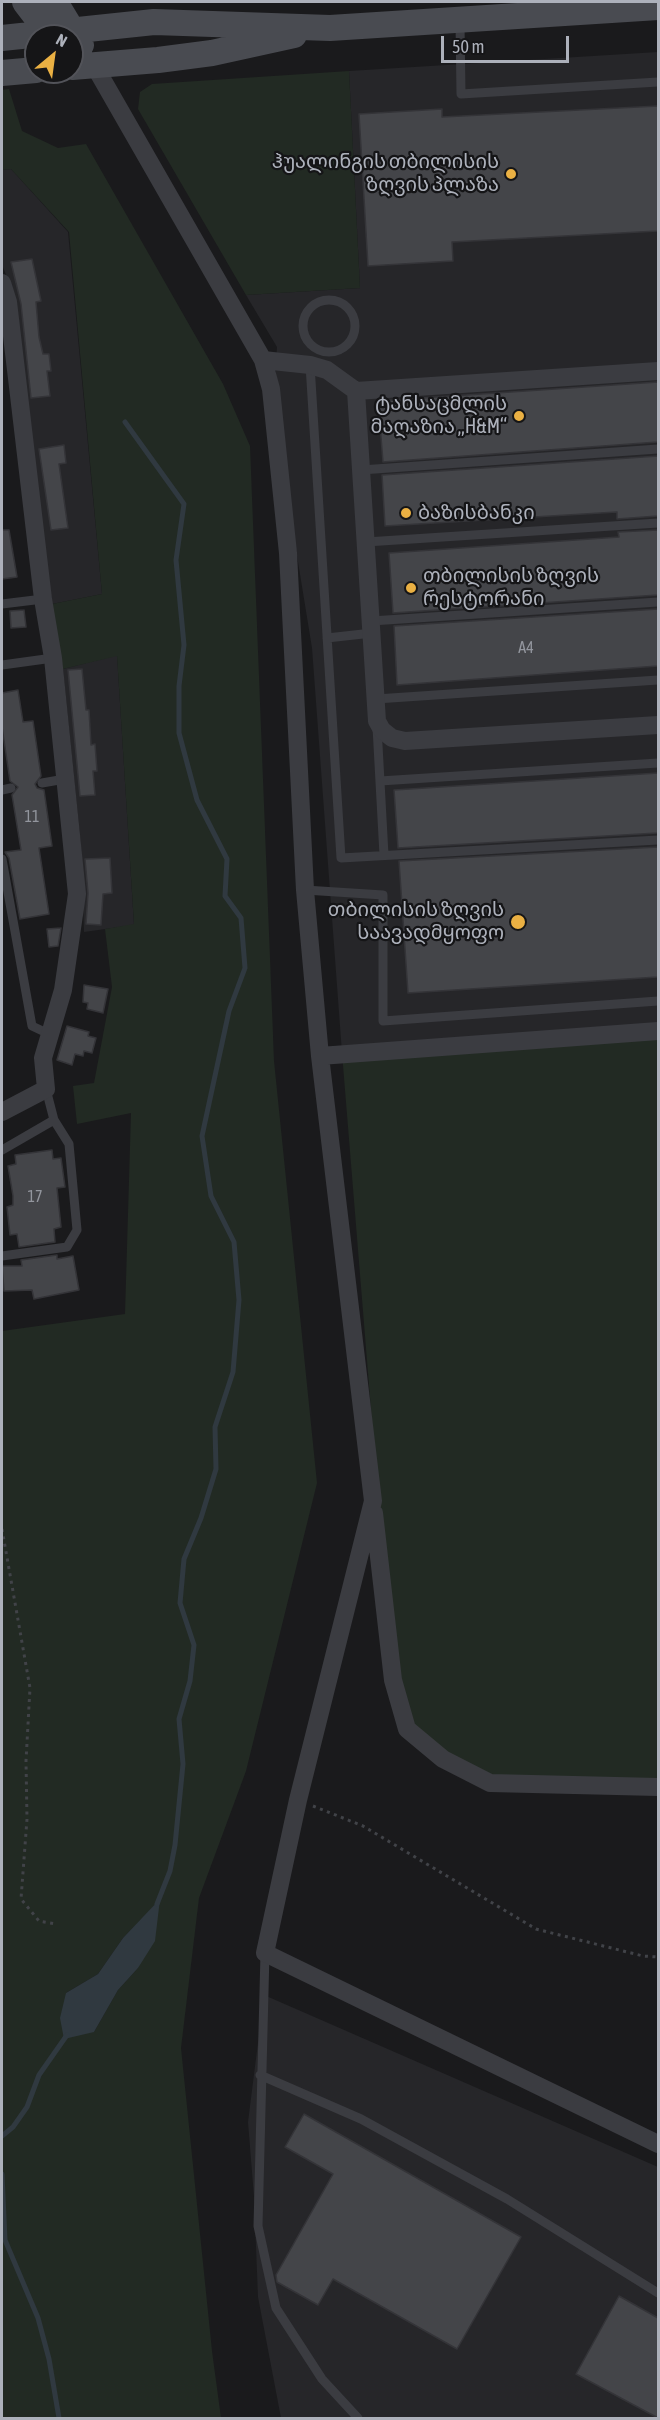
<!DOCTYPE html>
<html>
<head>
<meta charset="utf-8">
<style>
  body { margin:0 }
  #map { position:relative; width:660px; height:2420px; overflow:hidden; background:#1a1a1c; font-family:"Asap Condensed",sans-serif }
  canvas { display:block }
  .frame { position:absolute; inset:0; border:3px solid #adb1bb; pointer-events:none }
  .north { position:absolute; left:24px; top:24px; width:60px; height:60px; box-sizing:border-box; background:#151517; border:2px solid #525359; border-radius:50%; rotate:29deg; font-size:16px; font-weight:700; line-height:24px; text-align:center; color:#adb1bb }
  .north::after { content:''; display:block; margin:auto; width:21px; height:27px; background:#eab043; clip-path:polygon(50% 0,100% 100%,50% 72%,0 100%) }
  .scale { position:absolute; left:441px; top:36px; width:128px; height:27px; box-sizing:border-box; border:3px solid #adb1bb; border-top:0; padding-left:8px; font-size:18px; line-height:21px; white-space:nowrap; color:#adb1bb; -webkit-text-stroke:4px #151517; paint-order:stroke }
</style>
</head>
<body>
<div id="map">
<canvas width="660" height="2420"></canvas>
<div class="frame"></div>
<div class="north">N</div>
<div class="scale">50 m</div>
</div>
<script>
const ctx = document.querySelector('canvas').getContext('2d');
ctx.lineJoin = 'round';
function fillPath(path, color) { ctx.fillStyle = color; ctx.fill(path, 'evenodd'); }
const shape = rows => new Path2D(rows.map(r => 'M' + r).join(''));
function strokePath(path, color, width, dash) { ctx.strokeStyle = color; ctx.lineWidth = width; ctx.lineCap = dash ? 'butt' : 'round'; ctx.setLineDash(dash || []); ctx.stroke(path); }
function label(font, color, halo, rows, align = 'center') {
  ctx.font = font + ' "Asap Condensed","Noto Sans Georgian",sans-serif'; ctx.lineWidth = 4.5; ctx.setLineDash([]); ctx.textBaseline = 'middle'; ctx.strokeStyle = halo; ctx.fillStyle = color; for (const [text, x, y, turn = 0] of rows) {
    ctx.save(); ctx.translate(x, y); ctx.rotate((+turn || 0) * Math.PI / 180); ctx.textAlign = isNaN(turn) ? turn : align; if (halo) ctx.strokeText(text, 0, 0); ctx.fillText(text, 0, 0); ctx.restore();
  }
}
fillPath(shape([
  [658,52,658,1031,342,1053,312,648,273,408,277,347,246,295,360,288,349,71],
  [11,169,68,232,102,594,52,604,14,294,2,265,2,170],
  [117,655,134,925,84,932,81,846,63,669],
  [264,1995,658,2167,658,2418,281,2418,258,2297,254,2197,248,2122]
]), '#262629');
fillPath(shape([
  [349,71,360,288,246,295,138,109,140,92,152,84],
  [9,89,22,131,58,148,86,144,223,384,250,446,274,1061,317,1483,246,1771,199,1898,181,2048,212,2351,221,2418,2,2418,2,1331,125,1314,131,1113,77,1124,73,1086,94,1083,112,987,105,929,134,924,117,656,63,669,52,604,102,594,69,232,11,169,2,170,2,90],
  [160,1900,138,1968,118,1990,94,2032,66,1993,98,1974,123,1938],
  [658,1031,658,1787,490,1783,407,1729,393,1680,342,1053]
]), '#222a23');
fillPath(shape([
  [160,1899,155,1941,138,1968,118,1990,94,2032,64,2039,60,2018,66,1993,98,1974,123,1938]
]), '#303940');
strokePath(shape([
  [125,422,184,504,176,560,184,645,179,686,179,733,197,800,227,859,225,896,241,918,245,968,229,1011,202,1136,211,1196,234,1242,239,1300,233,1372,215,1427,216,1469,201,1518,184,1559,180,1603,194,1645,190,1681,179,1719,183,1764,175,1845,170,1871,157,1904],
  [2,2136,13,2127,27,2107,39,2075,67,2035],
  [2,2174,5,2240,38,2318,49,2359,59,2418]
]), '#303940', 5);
const building = shape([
  [658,106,658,231,452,242,453,261,368,266,359,114,442,109,442,117,658,106],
  [32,259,41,301,36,302,39,337,43,354,49,354,51,371,47,371,50,396,31,398,21,304,11,262,32,259],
  [658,382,658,442,383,462,378,401,658,382],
  [64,445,66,463,59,464,68,528,51,530,39,449,64,445],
  [658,456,658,516,617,519,617,512,385,526,382,475,658,456],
  [2,530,9,530,17,577,2,579,2,530],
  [658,530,658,595,393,613,389,553,619,537,618,532,658,530],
  [658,609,658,666,397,685,394,626,658,609],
  [24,610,26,627,11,628,10,611,24,610],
  [82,669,86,710,89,710,91,745,95,744,97,771,93,771,95,795,80,796,68,670,82,669],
  [18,690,23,722,33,721,41,776,35,784,37,788,44,790,52,846,39,848,49,914,20,919,9,858,5,852,21,850,12,795,18,787,10,781,2,727,2,693,18,690],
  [658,773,658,833,398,848,394,790,658,773],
  [658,847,658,977,408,993,399,861,658,847],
  [110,858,112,893,103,894,101,925,86,924,88,893,85,859,110,858],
  [61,928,58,946,49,947,47,929,61,928],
  [84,985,108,989,103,1013,87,1009,88,1003,83,1002,84,985],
  [67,1026,89,1032,88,1036,96,1038,92,1053,84,1051,83,1056,75,1054,72,1065,57,1060,67,1026],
  [52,1150,53,1159,61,1158,65,1187,57,1188,61,1227,54,1229,55,1242,19,1247,17,1234,10,1235,7,1207,13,1205,13,1196,8,1166,16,1164,15,1155,52,1150],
  [57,1255,57,1259,73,1256,79,1290,34,1299,32,1290,4,1291,2,1266,22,1266,21,1260,57,1255],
  [304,2114,521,2237,457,2349,333,2279,318,2305,277,2282,276,2275,333,2174,285,2147,304,2114],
  [619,2296,658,2318,658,2418,576,2374,619,2296]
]);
fillPath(building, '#444549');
strokePath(building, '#343438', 1.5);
strokePath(shape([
  [2,1529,30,1688,26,1761,27,1819,21,1899,39,1921,56,1924],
  [313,1806,363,1826,536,1929,643,1956,658,1957]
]), '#414348', 3, [3, 4.5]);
strokePath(shape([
  [460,23,461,94,658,82],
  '303 326a26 26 0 1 1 52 0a26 26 0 1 1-52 0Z',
  [310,365,341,858,658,840],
  [361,470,658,449],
  [366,542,658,523],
  [2,604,43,599],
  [371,621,658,602],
  [327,638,372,633],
  [2,665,53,658],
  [376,699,658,680],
  [377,727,384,855],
  [380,781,658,763],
  [42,783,65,779],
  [2,790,11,788],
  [2,859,32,1026,49,1034],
  [305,890,383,895,383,1021,658,1001],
  [2,1150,54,1120],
  [2,1256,67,1247,77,1230,69,1144,54,1120,46,1089],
  [265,1953,258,2226,276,2308,322,2379,358,2418],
  [260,2075,361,2119,507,2199,658,2293]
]), '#3b3c41', 9);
strokePath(shape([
  [94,65,263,360,271,389,288,553,305,890,320,1056,373,1501,298,1800,265,1953,658,2144],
  [2,283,8,302,43,599,53,658,77,894,63,990,43,1058,46,1089,2,1112],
  [263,360,310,365,327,370,356,391,658,371],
  [356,391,377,721,382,730,392,738,405,741,658,725],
  [320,1056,658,1031],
  [374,1513,393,1680,407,1729,443,1759,490,1783,658,1787]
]), '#3b3c41', 18);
strokePath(shape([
  [25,2,51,36],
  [55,2,81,45],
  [2,38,154,22,330,28,658,7],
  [72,67,158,60,212,53,294,35],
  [2,73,36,70]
]), '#494b51', 26);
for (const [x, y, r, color] of [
  [511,174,6,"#eab043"],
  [519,416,6,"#eab043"],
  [406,513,6,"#eab043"],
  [411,588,6,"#eab043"],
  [518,922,8,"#eab043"]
]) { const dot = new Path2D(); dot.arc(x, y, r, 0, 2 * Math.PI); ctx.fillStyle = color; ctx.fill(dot); strokePath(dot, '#151517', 2); }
label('16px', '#93969e', null, [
  ["A4",526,648],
  ["11",32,817],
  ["17",35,1197]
]);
label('20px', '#adb1bb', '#151517', [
  ["ჰუალინგის თბილისის",499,162],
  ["ზღვის პლაზა",499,185],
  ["ტანსაცმლის",507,404],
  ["მაღაზია „H&M“",507,427],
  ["ბაზისბანკი",418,513,"left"],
  ["თბილისის ზღვის",423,576,"left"],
  ["რესტორანი",423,599,"left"],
  ["თბილისის ზღვის",504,910],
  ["საავადმყოფო",504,933]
], 'right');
</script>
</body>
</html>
